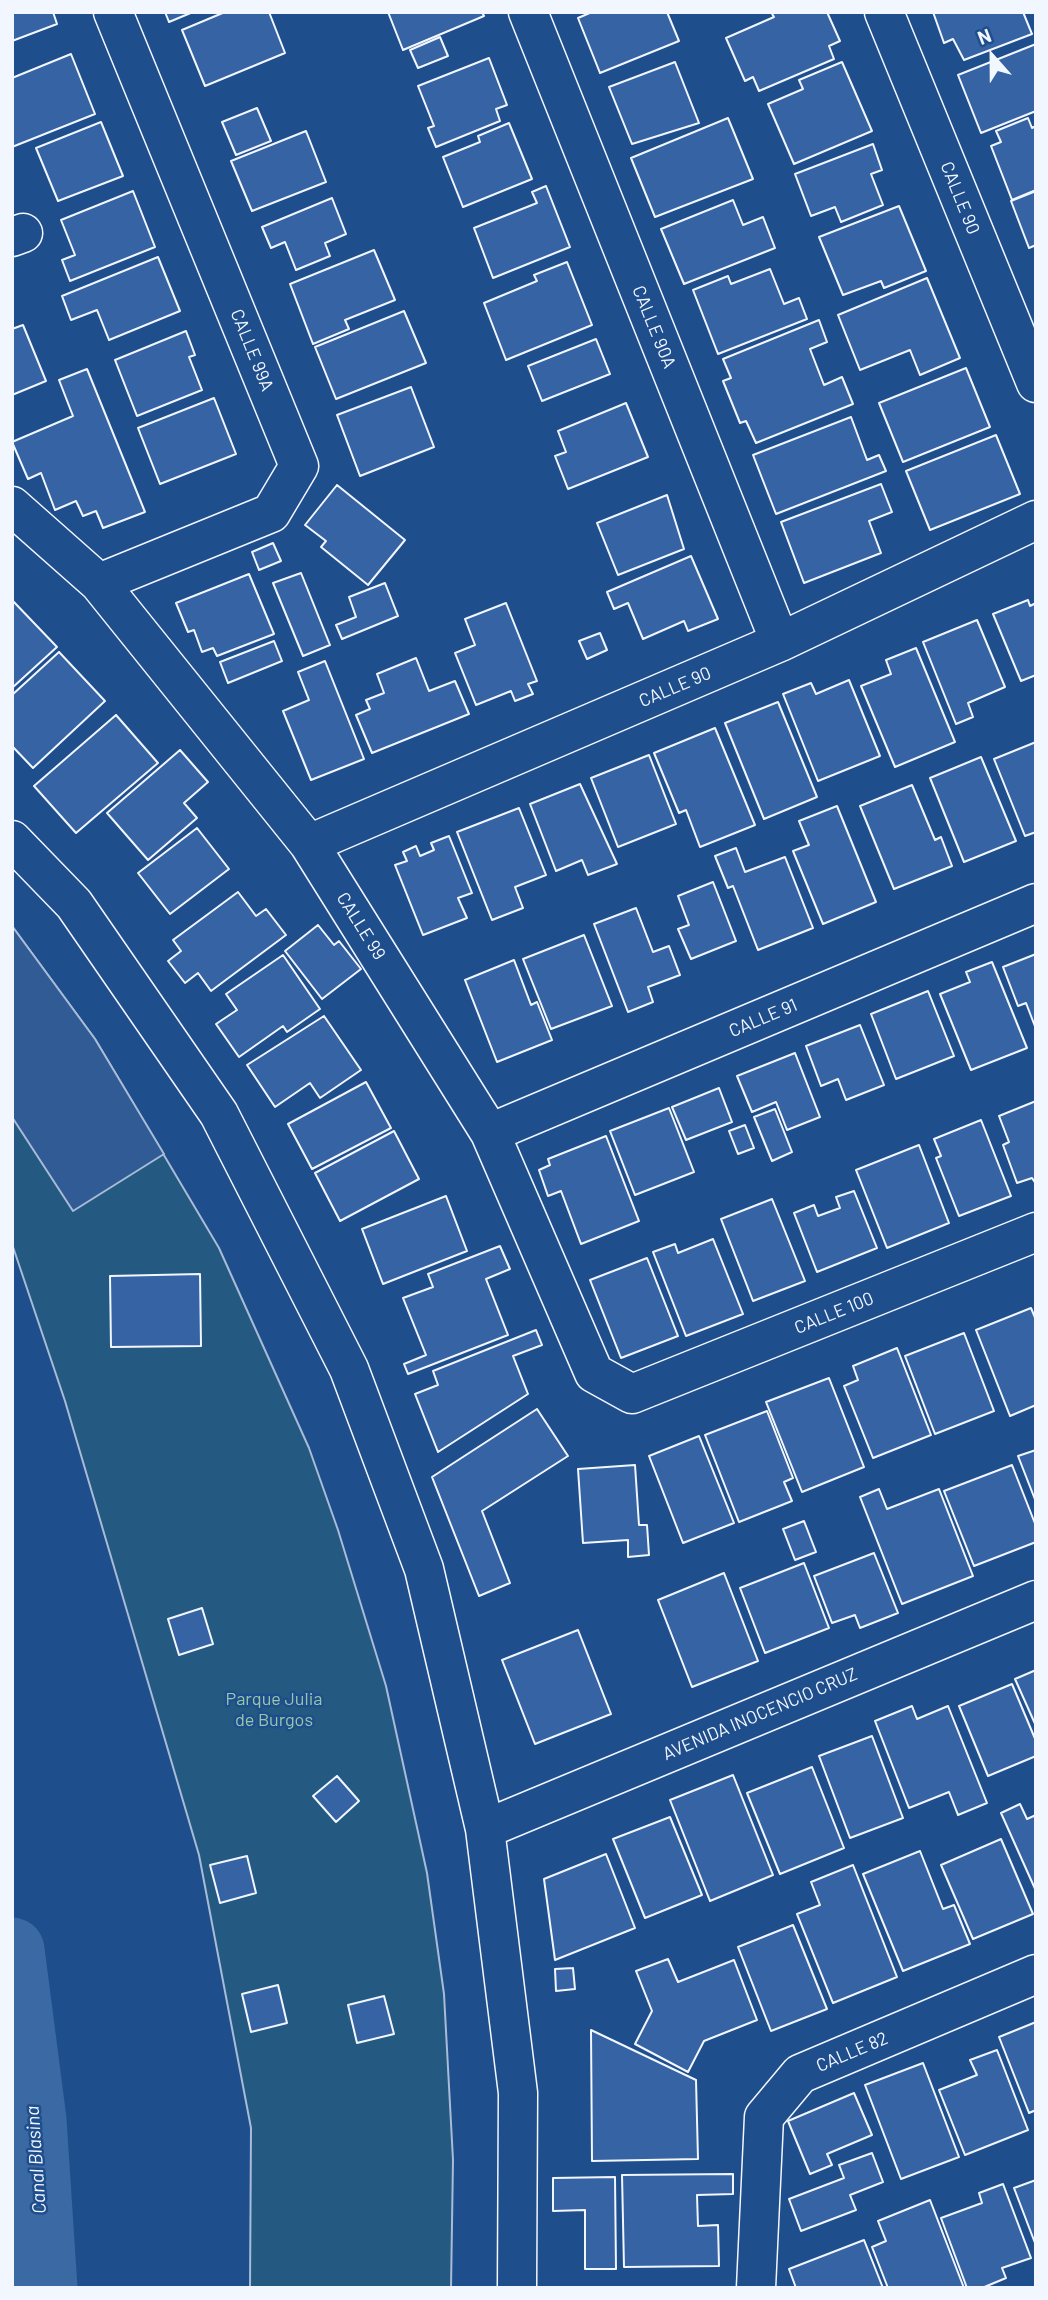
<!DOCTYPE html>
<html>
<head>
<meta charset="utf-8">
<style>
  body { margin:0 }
  #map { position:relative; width:1048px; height:2300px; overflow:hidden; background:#1f4e8c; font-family:Barlow,sans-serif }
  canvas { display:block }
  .frame { position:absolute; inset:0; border:14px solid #f2f6ff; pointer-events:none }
  .north { position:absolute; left:957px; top:21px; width:70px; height:70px; -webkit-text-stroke:5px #1f4e8c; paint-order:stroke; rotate:339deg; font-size:19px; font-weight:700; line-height:28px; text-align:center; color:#f2f6ff }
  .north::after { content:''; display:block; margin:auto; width:24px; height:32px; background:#f2f6ff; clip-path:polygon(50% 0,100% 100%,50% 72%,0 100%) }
</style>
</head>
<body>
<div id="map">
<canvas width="1048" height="2300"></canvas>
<div class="frame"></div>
<div class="north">N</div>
</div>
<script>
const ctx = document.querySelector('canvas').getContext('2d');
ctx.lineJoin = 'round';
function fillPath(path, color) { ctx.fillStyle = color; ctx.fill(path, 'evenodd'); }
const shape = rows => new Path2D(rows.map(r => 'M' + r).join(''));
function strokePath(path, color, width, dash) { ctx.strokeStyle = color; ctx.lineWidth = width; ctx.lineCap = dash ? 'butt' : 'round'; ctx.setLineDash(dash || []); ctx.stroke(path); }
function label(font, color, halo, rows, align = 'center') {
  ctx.font = font + ' Barlow,sans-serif'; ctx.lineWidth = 5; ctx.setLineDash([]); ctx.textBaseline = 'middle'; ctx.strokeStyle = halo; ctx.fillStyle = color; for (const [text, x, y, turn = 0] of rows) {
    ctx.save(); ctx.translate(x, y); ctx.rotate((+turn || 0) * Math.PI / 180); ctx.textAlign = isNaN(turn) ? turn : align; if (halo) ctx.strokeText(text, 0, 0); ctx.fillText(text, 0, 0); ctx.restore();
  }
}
const green = shape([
  [12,926,95,1039,219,1248,309,1448,338,1530,386,1686,427,1873,444,1994,453,2160,451,2288,250,2288,251,2128,199,1855,65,1401,12,1244,12,926]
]);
fillPath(green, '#245a82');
strokePath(green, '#a8bbd7', 2);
const parking = shape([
  [12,926,95,1039,164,1154,73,1211,12,1117,12,926]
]);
fillPath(parking, '#305b95');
strokePath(parking, '#a8bbd7', 2);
strokePath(shape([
  [12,1950,34,2120,45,2288]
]), '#3b69a3', 65);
const building = shape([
  [12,12,53,12,57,24,12,41,12,12],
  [165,12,193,12,169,22,165,12],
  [225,12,269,12,285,53,205,86,182,30,225,12],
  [388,12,482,12,484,16,403,50,388,12],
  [592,12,667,12,679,41,600,73,578,18,592,12],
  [771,12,827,12,840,41,829,46,834,59,759,91,753,77,745,81,726,38,774,17,771,12],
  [933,12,1023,12,1032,34,964,60,953,39,944,43,933,12],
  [440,37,448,56,418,68,410,50,440,37],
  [1036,44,1036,111,981,133,958,75,1036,44],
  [71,54,95,114,12,147,12,78,71,54],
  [489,58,507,105,496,109,500,121,436,147,428,128,434,126,418,86,489,58],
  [675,62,699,123,632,144,609,87,675,62],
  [842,62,872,131,794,164,768,104,803,89,799,80,842,62],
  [257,108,271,141,236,155,222,122,257,108],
  [728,118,753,179,655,217,631,158,728,118],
  [1028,118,1032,128,1036,126,1036,190,1012,200,991,146,1001,142,996,131,1028,118],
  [101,122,123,176,58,201,36,148,101,122],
  [509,123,532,179,463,207,443,157,480,142,478,136,509,123],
  [306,131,326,182,252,211,231,161,306,131],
  [873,144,882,170,871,174,883,205,841,222,835,207,811,216,795,174,873,144],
  [546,186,570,247,493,278,474,228,537,203,532,192,546,186],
  [133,191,155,247,70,281,62,260,75,255,61,220,133,191],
  [1036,191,1036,245,1029,248,1011,201,1036,191],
  [332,198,346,234,325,243,330,256,296,270,285,242,271,248,262,227,332,198],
  [733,200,743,225,763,217,775,248,684,284,661,229,733,200],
  [899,206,926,271,884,288,881,281,843,295,819,237,899,206],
  [374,250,395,300,345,320,349,329,313,344,290,284,374,250],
  [158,257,180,311,109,340,97,310,71,320,62,296,158,257],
  [567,262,592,325,506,360,484,303,537,281,534,275,567,262],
  [770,269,784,304,799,298,807,319,718,354,693,290,728,276,731,284,770,269],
  [927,278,960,358,920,375,910,350,860,370,838,315,927,278],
  [404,311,426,363,336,399,315,347,404,311],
  [819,320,827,342,810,349,824,385,842,377,853,404,756,443,746,421,740,423,723,381,731,378,723,359,819,320],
  [23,325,46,381,12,395,12,329,23,325],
  [186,331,195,355,189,357,202,390,137,416,115,360,186,331],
  [596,339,610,374,542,401,528,366,596,339],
  [966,368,990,427,903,462,879,403,966,368],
  [87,369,145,512,103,528,96,511,83,516,76,501,55,510,41,473,28,479,12,442,73,416,59,380,87,369],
  [411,387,434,447,360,476,337,415,411,387],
  [214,398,236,454,160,484,138,428,214,398],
  [626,403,648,457,568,489,555,456,566,452,558,431,626,403],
  [851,417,867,460,879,455,886,471,776,514,753,455,851,417],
  [996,435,1020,494,930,530,906,471,996,435],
  [881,484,892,512,869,521,881,553,804,583,781,522,881,484],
  [337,485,405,540,368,585,321,547,326,541,305,525,337,485],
  [667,495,684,549,618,575,597,523,667,495],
  [273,543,281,561,259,570,252,552,273,543],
  [691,556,718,619,688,631,684,621,643,639,628,603,614,609,607,592,691,556],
  [301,573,330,645,303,656,273,583,301,573],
  [249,574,274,634,217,656,213,648,202,652,194,630,188,632,176,603,249,574],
  [385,583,398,616,342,639,336,625,356,617,349,597,385,583],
  [12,600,57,647,12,688,12,600],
  [1028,600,1030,606,1036,603,1036,675,1021,681,993,614,1028,600],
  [506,603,537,681,528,684,533,694,515,701,511,691,476,705,455,653,475,645,465,619,506,603],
  [977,620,1005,687,968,703,973,717,956,724,923,642,977,620],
  [600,633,607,650,587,659,579,641,600,633],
  [274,641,282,661,228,683,220,662,274,641],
  [916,648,955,742,895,767,861,686,891,674,886,660,916,648],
  [59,652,105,701,33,768,12,746,12,695,59,652],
  [416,658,429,691,455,681,469,714,372,753,356,715,370,709,366,700,384,693,377,674,416,658],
  [325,661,364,759,311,780,283,711,309,700,298,672,325,661],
  [849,680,880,756,818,781,783,694,811,683,816,694,849,680],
  [778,702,817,797,764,819,725,723,778,702],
  [116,715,158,763,76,833,34,786,116,715],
  [715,728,755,825,700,847,686,810,679,813,654,753,715,728],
  [1036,742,1036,832,1025,836,994,759,1036,742],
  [180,750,208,782,184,803,197,818,148,860,107,813,180,750],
  [649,755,676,824,618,847,591,778,649,755],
  [981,757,1016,841,964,862,930,778,981,757],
  [580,784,617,864,588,875,582,860,556,871,530,804,580,784],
  [912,785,935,840,941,837,952,866,894,889,860,806,912,785],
  [837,806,876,902,823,924,793,851,809,845,799,821,837,806],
  [519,808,546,875,515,887,523,908,492,920,457,832,519,808],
  [197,828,229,869,170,914,138,873,197,828],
  [449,836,472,893,458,898,467,918,423,935,395,865,407,861,403,852,416,846,420,856,434,850,431,843,449,836],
  [736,848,745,872,785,857,813,928,758,950,733,886,728,888,715,856,736,848],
  [713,882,736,941,691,959,678,929,689,925,678,896,713,882],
  [238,892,256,916,266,909,286,935,211,991,198,973,185,983,168,961,181,951,173,940,238,892],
  [636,908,653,952,669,946,680,975,648,987,653,1002,628,1012,594,924,636,908],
  [318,925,334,945,339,941,361,969,322,999,285,951,318,925],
  [584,935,612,1006,551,1029,523,959,584,935],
  [1036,954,1036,1029,1026,1003,1018,1006,1003,967,1036,954],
  [283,955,320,1009,287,1032,283,1026,239,1057,216,1024,237,1010,226,994,283,955],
  [514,960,531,1005,537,1002,552,1040,497,1062,465,980,514,960],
  [992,962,1027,1048,971,1070,940,994,970,982,966,972,992,962],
  [928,991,954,1056,896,1079,871,1014,928,991],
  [324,1016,361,1070,320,1098,310,1083,275,1107,247,1065,324,1016],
  [860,1025,884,1085,846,1100,838,1079,821,1086,806,1046,860,1025],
  [795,1053,820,1117,787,1130,776,1102,752,1112,737,1076,795,1053],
  [366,1082,391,1128,312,1169,288,1124,366,1082],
  [719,1088,732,1122,686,1140,672,1107,719,1088],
  [1036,1101,1036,1184,1032,1178,1017,1183,1003,1145,1009,1142,999,1116,1036,1101],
  [669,1108,694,1172,635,1195,610,1131,669,1108],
  [775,1109,792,1152,772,1161,754,1117,775,1109],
  [981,1120,1011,1196,959,1216,936,1158,941,1156,934,1139,981,1120],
  [745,1125,754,1148,738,1154,729,1131,745,1125],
  [394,1131,419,1179,340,1221,315,1173,394,1131],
  [606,1136,639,1221,581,1244,561,1191,548,1196,539,1170,550,1165,548,1159,606,1136],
  [919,1145,949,1223,887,1248,856,1170,919,1145],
  [854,1191,877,1248,817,1272,794,1213,814,1205,818,1216,840,1208,836,1197,854,1191],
  [446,1196,467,1251,383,1284,362,1229,446,1196],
  [772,1199,805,1281,753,1301,721,1219,772,1199],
  [713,1239,743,1314,686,1336,653,1252,675,1244,678,1253,713,1239],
  [500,1246,510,1269,486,1279,508,1335,408,1374,404,1364,426,1355,403,1298,433,1287,428,1274,500,1246],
  [647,1258,678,1336,621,1358,590,1280,647,1258],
  [200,1274,201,1346,111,1347,110,1276,200,1274],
  [1031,1308,1036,1320,1036,1405,1010,1416,976,1330,1031,1308],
  [536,1330,542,1345,513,1356,528,1394,438,1452,415,1394,438,1385,433,1371,536,1330],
  [964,1333,994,1411,935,1434,905,1356,964,1333],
  [897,1348,931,1435,873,1458,844,1386,858,1380,853,1366,897,1348],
  [829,1378,864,1467,802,1492,766,1402,829,1378],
  [537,1409,568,1456,482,1511,510,1583,479,1596,432,1477,537,1409],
  [767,1411,793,1478,784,1482,792,1501,739,1522,705,1435,767,1411],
  [699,1436,734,1523,683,1543,649,1456,699,1436],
  [1036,1450,1036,1502,1018,1456,1036,1450],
  [635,1465,639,1525,647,1525,649,1555,628,1557,628,1540,583,1543,578,1469,635,1465],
  [1012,1465,1036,1526,1036,1542,974,1566,944,1491,1012,1465],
  [879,1489,887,1509,939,1489,973,1576,902,1604,860,1497,879,1489],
  [804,1521,816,1552,795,1560,783,1529,804,1521],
  [874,1553,898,1613,860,1628,855,1615,832,1623,814,1576,874,1553],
  [804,1563,829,1628,765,1653,740,1588,804,1563],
  [724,1573,758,1661,692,1687,658,1600,724,1573],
  [202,1608,213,1644,179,1655,168,1619,202,1608],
  [578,1630,611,1714,535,1744,502,1660,578,1630],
  [1036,1670,1036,1726,1015,1679,1036,1670],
  [1012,1684,1036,1741,1036,1756,988,1776,959,1706,1012,1684],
  [912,1706,917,1719,948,1706,987,1803,958,1815,949,1792,909,1808,875,1721,912,1706],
  [872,1736,903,1818,850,1838,819,1756,872,1736],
  [812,1767,844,1848,780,1874,747,1793,812,1767],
  [733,1775,773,1875,710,1901,670,1800,733,1775],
  [337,1776,359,1801,336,1822,313,1796,337,1776],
  [1020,1804,1027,1819,1036,1815,1036,1891,1001,1813,1020,1804],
  [670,1817,702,1895,645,1918,613,1839,670,1817],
  [1001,1839,1033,1914,973,1939,941,1865,1001,1839],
  [920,1851,943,1909,954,1905,970,1944,903,1971,863,1874,920,1851],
  [606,1854,635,1928,555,1960,544,1879,606,1854],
  [247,1856,256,1893,220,1903,210,1865,247,1856],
  [853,1865,897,1977,833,2003,797,1914,820,1905,811,1882,853,1865],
  [793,1925,827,2009,771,2031,738,1947,793,1925],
  [668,1959,678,1982,734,1960,757,2020,704,2041,688,2072,635,2044,652,2011,636,1971,668,1959],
  [573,1968,575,1989,556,1991,555,1969,573,1968],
  [278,1985,287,2023,251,2032,242,1994,278,1985],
  [384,1996,394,2034,357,2043,348,2005,384,1996],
  [1036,2022,1036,2110,1029,2113,999,2037,1036,2022],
  [591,2030,696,2080,698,2159,592,2161,591,2030],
  [997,2050,1028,2130,965,2155,939,2090,977,2075,970,2060,997,2050],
  [923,2063,959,2157,901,2179,865,2085,923,2063],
  [854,2093,872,2135,827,2154,832,2165,810,2174,788,2121,854,2093],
  [872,2153,883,2182,850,2195,856,2210,801,2231,789,2199,844,2178,839,2165,872,2153],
  [733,2174,733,2194,697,2195,698,2226,718,2225,719,2266,624,2267,622,2175,733,2174],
  [615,2177,616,2269,585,2269,585,2210,553,2211,553,2178,615,2177],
  [1036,2180,1036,2242,1035,2243,1014,2188,1036,2180],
  [1003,2184,1031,2258,1002,2268,1006,2278,982,2288,967,2288,941,2218,982,2203,979,2193,1003,2184],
  [930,2200,964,2288,888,2288,872,2247,886,2241,878,2221,930,2200],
  [864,2240,883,2288,796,2288,789,2269,864,2240]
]);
fillPath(building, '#3563a3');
strokePath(building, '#f2f6ff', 2);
const minor = shape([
  [528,12,780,642],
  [884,12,1036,383],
  [12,237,23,233],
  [12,506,99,583,309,844,490,1133,594,1373,632,1394,1036,1232],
  [99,583,271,513,299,466,113,12],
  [12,840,74,904,219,1114,349,1369,424,1569,485,1829,518,2093,517,2288],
  [309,844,780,642,1036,520],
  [490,1133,1036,903],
  [485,1829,1036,1600],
  [756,2288,764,2117,800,2074,1036,1974]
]);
strokePath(minor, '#f2f6ff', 41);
strokePath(minor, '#1f4e8c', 38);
label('18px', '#f2f6ff', '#1f4e8c', [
  ["CALLE 90",960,198,68],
  ["CALLE 90A",654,327,68],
  ["CALLE 99A",252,350,68],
  ["CALLE 90",675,687,-23],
  ["CALLE 99",361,926,58],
  ["CALLE 91",763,1018,-23],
  ["CALLE 100",834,1313,-22],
  ["AVENIDA INOCENCIO CRUZ",760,1714,-23],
  ["CALLE 82",852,2052,-23]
]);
label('18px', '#97c8a6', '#1f4e8c', [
  ["Parque Julia",274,1699],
  ["de Burgos",274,1720]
]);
label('italic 19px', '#f2f6ff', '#1f4e8c', [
  ["Canal Blasina",36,2160,-94]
]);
</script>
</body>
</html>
